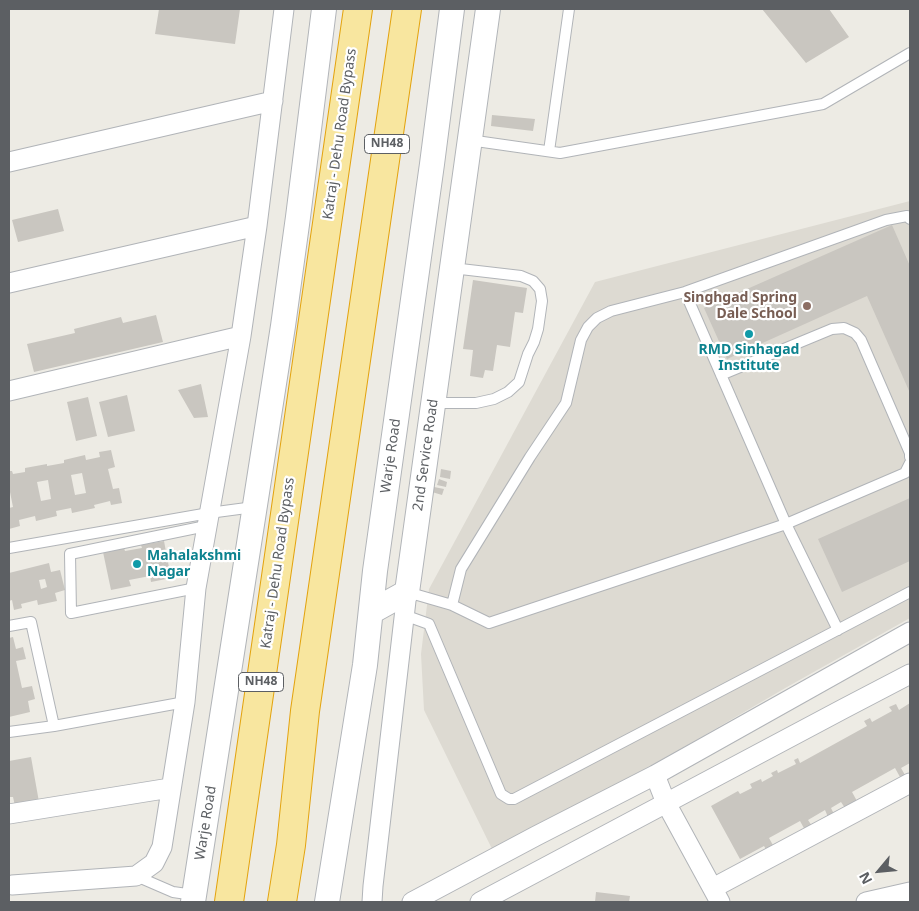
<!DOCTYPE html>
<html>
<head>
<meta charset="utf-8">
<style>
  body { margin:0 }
  #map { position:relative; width:919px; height:911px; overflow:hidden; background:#edebe4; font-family:"Noto Sans",sans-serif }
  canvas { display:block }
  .frame { position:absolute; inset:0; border:10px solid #5c5f63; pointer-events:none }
  .north { position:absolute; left:854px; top:846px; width:50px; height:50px; -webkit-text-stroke:4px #fff; paint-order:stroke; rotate:242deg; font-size:14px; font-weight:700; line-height:20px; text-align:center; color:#5c5f63 }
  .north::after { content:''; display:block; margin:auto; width:18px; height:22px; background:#5c5f63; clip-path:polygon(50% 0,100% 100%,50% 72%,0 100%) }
</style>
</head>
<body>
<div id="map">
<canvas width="919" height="911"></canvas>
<div class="frame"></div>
<div class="north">N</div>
</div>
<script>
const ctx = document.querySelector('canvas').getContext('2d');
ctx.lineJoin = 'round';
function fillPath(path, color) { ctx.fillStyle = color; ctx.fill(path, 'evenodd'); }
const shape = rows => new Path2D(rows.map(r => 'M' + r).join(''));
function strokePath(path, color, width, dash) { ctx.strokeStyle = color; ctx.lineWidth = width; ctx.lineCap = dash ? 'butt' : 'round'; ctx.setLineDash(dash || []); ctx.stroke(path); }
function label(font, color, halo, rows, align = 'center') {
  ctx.font = font + ' "Noto Sans",sans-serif'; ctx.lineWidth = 4.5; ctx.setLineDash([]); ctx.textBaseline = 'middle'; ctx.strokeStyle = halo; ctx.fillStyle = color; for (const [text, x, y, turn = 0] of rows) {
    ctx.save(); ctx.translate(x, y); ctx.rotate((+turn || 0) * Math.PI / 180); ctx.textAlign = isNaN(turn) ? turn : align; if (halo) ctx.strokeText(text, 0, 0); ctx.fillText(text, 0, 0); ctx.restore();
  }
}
fillPath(shape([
  [910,201,910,618,787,687,674,753,493,851,424,710,421,654,429,589,595,282]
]), '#dddad2');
fillPath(shape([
  [159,9,240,9,235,44,155,34],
  [762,9,829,9,849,37,806,63],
  [492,115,535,119,533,131,491,126],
  [58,209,64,231,18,242,12,220],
  [892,225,910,266,910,393,867,296,727,359,704,308],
  [473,280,527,288,523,313,515,312,510,347,497,345,493,371,485,370,483,378,470,376,473,350,463,349],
  [156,315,163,342,34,372,27,344,75,333,74,329,121,317,123,323],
  [201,384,208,417,194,418,178,390],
  [127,395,135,431,108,437,99,402],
  [88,397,97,436,76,441,67,402],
  [111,450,115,467,108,469,113,489,119,488,122,503,111,505,110,501,94,505,95,508,72,513,71,508,56,511,57,516,36,521,35,516,19,520,20,526,9,529,9,508,13,507,9,487,9,471,12,471,13,474,25,472,25,468,47,464,47,466,64,463,64,460,85,455,86,460,100,457,99,452],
  [82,473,86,493,75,495,71,475],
  [48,480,51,499,41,501,37,482],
  [441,469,451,471,450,479,440,477],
  [439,479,447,482,446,487,437,485],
  [434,487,444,489,442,495,432,492],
  [910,498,910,561,842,592,818,539],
  [164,541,171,578,151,582,150,576,129,580,131,586,111,590,103,552,124,548,125,551,142,548,141,545],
  [49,563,51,572,60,570,65,590,55,593,57,601,38,605,37,600,21,604,22,608,14,610,12,600,9,601,9,573],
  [45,579,47,587,41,589,39,580],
  [13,637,16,649,23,647,26,659,16,661,22,688,32,686,35,699,28,701,30,712,9,717,9,638],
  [910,703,910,763,901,768,905,775,900,777,895,768,852,792,857,801,845,808,841,802,831,808,834,814,828,817,825,810,808,820,812,826,805,830,800,821,769,838,774,847,767,851,764,846,740,859,711,806,738,791,740,794,752,788,750,784,761,779,762,782,773,776,771,773,777,770,778,773,796,764,794,760,798,758,800,763,867,726,864,721,870,718,872,722,892,711,889,707,896,704,899,710],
  [31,757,39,802,15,806,13,797,9,797,9,761],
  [596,892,630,896,629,902,595,902]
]), '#c9c6c0');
const service = shape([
  [469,140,560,153,823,104,910,53],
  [549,151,569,9],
  [685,292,786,524,838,630],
  [721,375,832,329,844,328,855,333,861,340,910,453,910,457],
  [433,403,476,403,494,399,508,392,519,382,528,354,534,342,538,329,542,301,540,289,533,281,521,276,452,268],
  [9,548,209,513,254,507],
  [196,588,71,613,70,554,206,526],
  [407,592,452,605,489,623,786,524,905,473,910,463],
  [452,605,461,569,530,457,566,403,581,340,588,327,597,318,611,311,685,292,886,220,907,216,910,219],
  [404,615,429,624,501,794,509,799,514,799,910,592],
  [9,626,31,622,54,726],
  [9,732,54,726,185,702],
  [136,876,173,892,194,895]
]);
const minor = shape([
  [9,162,273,101],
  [9,283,257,226],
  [9,391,241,336],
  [655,775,666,803,720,902],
  [9,814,170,788],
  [12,885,136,876,154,863,162,847,185,702,196,588,241,336,257,226,284,9],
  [713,888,910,783],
  [372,902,373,886,407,592],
  [412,902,536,836,655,775,910,632],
  [480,902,843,709,910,674],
  [866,902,910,892]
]);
const tertiary = shape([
  [371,612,407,592,488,9],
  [193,902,283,326,298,217,324,9],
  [327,902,365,665,375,571,432,164,452,9]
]);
const trunk = shape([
  [229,902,358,9],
  [282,902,291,845,305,711,407,9]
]);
strokePath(service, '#b1b4b8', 12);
strokePath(minor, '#b1b4b8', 21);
strokePath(tertiary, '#b1b4b8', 26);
strokePath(trunk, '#e3a30e', 30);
strokePath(service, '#fff', 10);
strokePath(minor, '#fff', 19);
strokePath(tertiary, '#fff', 24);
strokePath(trunk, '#f8e69f', 28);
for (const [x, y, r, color] of [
  [807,306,5,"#8d6e63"],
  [749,334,5,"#0f9aa8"],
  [137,564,5,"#0f9aa8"]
]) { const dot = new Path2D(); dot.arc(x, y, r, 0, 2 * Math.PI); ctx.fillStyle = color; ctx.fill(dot); strokePath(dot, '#fff', 2); }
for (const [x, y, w] of [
  [387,144,45],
  [261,682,45]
]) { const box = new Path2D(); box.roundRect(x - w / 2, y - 9.5, w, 19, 4); ctx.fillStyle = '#fff'; ctx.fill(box); strokePath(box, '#5c5f63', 1); }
label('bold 12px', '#5c5f63', null, [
  ["NH48",387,144],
  ["NH48",261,682]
]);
label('14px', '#5c5f63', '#fff', [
  ["Katraj - Dehu Road Bypass",340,134,-82],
  ["2nd Service Road",426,455,-82],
  ["Warje Road",391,456,-82],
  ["Katraj - Dehu Road Bypass",278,563,-82],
  ["Warje Road",206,823,-81]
]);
label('bold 14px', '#785e54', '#fff', [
  ["Singhgad Spring",797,298],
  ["Dale School",797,314]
], 'right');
label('bold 14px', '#0d838f', '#fff', [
  ["RMD Sinhagad",749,350],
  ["Institute",749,366],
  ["Mahalakshmi",147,556,"left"],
  ["Nagar",147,572,"left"]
]);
</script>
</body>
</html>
